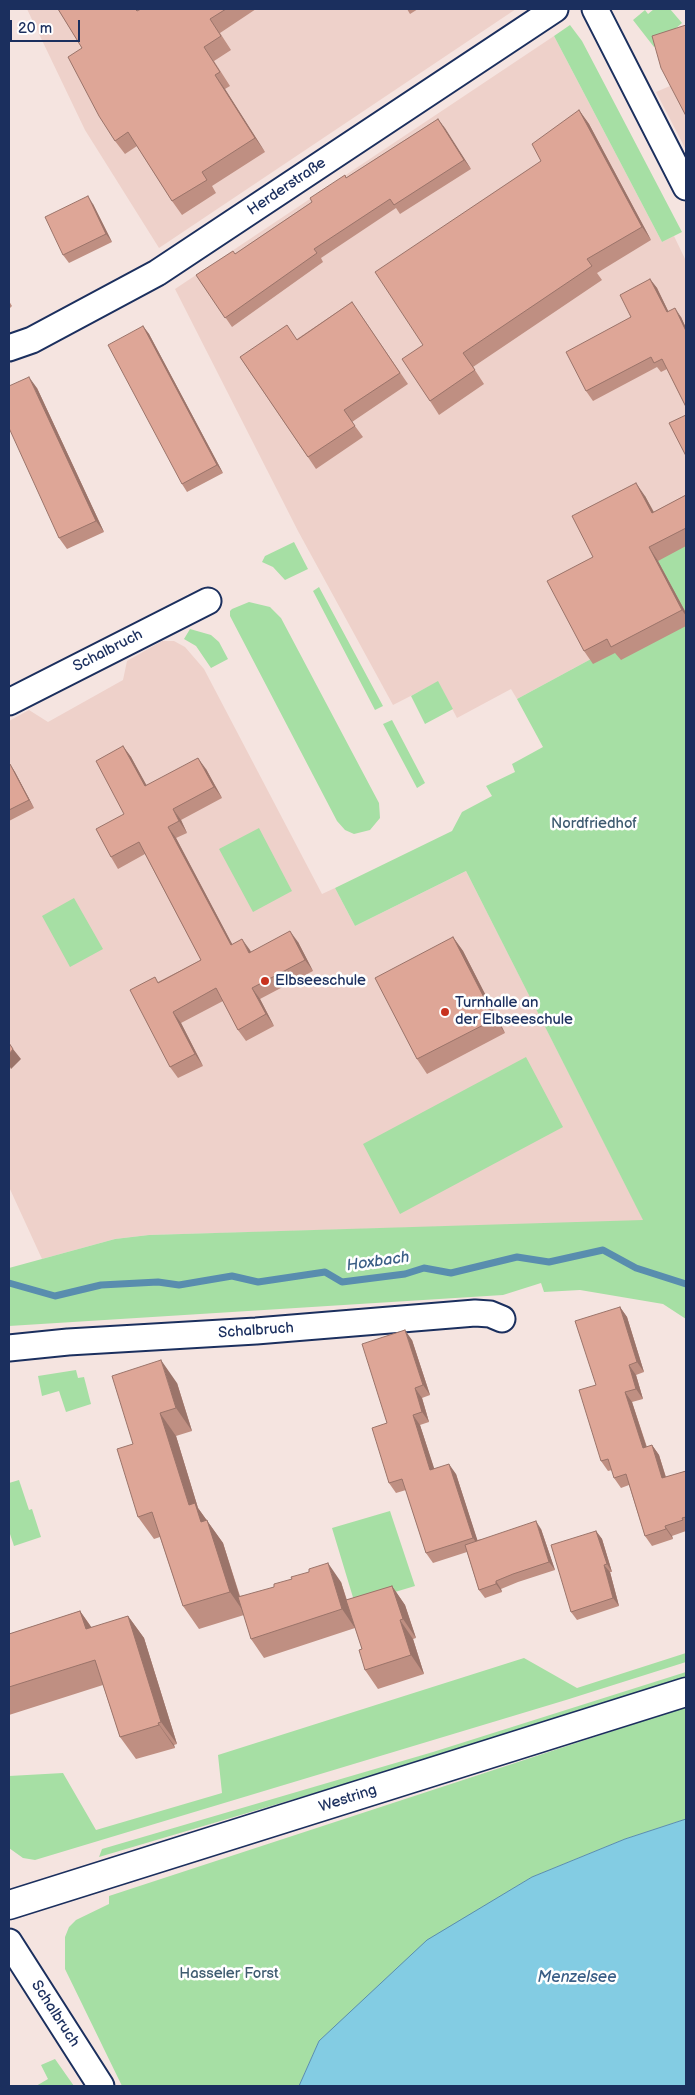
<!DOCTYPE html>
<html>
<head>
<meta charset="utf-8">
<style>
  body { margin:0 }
  #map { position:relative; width:695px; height:2095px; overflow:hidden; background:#f5e4e0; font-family:"Balsamiq Sans",sans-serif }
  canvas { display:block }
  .frame { position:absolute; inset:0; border:10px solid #1b2f5e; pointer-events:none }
  .scale { position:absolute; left:10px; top:20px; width:70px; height:22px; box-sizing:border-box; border:2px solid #1b2f5e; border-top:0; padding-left:6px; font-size:15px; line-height:18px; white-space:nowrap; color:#1b2f5e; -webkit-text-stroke:4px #fff; paint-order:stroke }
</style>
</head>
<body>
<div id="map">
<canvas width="695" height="2095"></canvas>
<div class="frame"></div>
<div class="scale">20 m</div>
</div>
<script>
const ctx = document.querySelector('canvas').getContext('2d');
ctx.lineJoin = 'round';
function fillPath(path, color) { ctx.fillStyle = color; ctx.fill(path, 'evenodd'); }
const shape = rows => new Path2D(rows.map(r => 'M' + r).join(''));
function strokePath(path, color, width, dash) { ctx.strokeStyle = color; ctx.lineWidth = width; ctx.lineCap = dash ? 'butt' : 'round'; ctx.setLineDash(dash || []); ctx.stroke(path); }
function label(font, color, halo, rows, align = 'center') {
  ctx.font = font + ' "Balsamiq Sans",sans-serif'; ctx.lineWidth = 5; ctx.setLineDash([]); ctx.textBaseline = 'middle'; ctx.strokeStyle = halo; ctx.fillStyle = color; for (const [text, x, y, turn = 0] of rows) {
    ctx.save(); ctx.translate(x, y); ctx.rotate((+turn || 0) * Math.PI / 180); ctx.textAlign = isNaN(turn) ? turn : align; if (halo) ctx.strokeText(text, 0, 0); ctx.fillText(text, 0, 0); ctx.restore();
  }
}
fillPath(shape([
  [27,9,516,9,159,248,85,130],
  [554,36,662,242,674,236,686,261,686,513,661,526,645,496,603,570,591,659,517,699,511,689,457,718,438,682,393,705,298,531,175,289],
  [686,79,686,150,656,92],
  [162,641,174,641,185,647,204,669,322,894,335,888,355,926,466,871,644,1221,149,1235,115,1239,42,1259,9,1187,9,721,29,710,48,722,123,680,127,661]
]), '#eed1ca');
fillPath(shape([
  [654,9,670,9,682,23,654,47,633,20,645,10,648,14],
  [570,25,582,41,682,232,662,242,554,36],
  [645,496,661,526,686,513,686,1319,663,1304,580,1290,544,1292,541,1283,503,1295,9,1326,9,1268,115,1239,149,1235,643,1220,466,871,355,926,335,888,452,831,462,812,492,796,486,786,515,772,512,764,543,747,517,699,591,659,602,570,581,530],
  [294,542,308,569,285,580,273,567,262,562,265,556],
  [319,587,383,706,375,710,313,591],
  [249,602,270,607,281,618,379,803,380,818,370,830,354,834,345,830,337,821,230,616,230,611,232,609],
  [190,629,211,635,219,642,228,659,211,668,196,646,184,639],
  [438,681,453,709,425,724,411,696],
  [392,720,425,783,417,788,383,724],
  [259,828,292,891,253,912,219,849],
  [74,898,103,949,70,967,42,916],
  [526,1057,563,1127,400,1214,363,1144],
  [76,1370,78,1378,84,1377,91,1404,66,1412,59,1391,42,1396,38,1376],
  [19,1480,29,1510,32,1509,41,1537,14,1546,9,1531,9,1483],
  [390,1511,415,1586,355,1604,332,1528],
  [686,1653,686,1662,566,1700,35,1860,23,1858,9,1848,9,1776,63,1773,96,1830,222,1793,218,1755,524,1658,577,1688],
  [686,1672,686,1677,389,1771,99,1857,102,1849,433,1752],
  [686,1707,686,1819,625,1839,532,1877,475,1912,319,2041,299,2086,122,2086,65,1969,65,1937,69,1927,76,1920,109,1904,109,1896],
  [55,2059,74,2086,36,2086,48,2079,41,2065]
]), '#a6dfa4');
const water = shape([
  [686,1819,686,2086,299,2086,319,2041,427,1940,532,1877,625,1839,686,1819]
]);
fillPath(water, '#83cce3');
strokePath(water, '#598dae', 1);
strokePath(shape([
  [9,1283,55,1296,101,1285,158,1282,179,1285,232,1276,258,1282,325,1272,342,1282,405,1274,424,1268,451,1273,517,1257,549,1262,603,1250,636,1268,686,1284]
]), '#598dae', 7);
const street = shape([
  [595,9,686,187],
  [9,348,32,340,157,273,555,9],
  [9,702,208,601],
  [9,1348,68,1342,256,1331,475,1313,490,1314,502,1319],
  [9,1942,101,2086]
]);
const secondary = shape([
  [9,1905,686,1692]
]);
strokePath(street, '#1b2f5e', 29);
strokePath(secondary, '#1b2f5e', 31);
strokePath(street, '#fff', 25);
strokePath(secondary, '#fff', 28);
fillPath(shape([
  [58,9,137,9,138,11,141,9,256,9,220,33,231,50,214,61,230,86,225,89,265,152,212,186,216,193,182,215,172,201,137,146,125,154,115,141,82,48],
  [407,9,418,9,410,14],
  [579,110,589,124,651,240,597,273,602,280,473,367,484,384,439,415,430,401,423,345,541,161],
  [438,119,471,169,400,214,396,208,321,258,323,262,232,327,196,275,235,254,312,202,346,178],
  [93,204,112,242,69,263,63,255],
  [650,279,657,288,668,311,681,317,686,328,686,407,667,369,661,372,657,367,593,401,586,391,631,317],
  [9,301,12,306,9,309],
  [352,302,408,384,352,422,363,437,316,469,240,357,297,339],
  [143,326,149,334,223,473,187,492,182,484],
  [37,388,104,532,67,549,59,538],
  [686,495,686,546,658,561,686,613,686,626,621,660,615,653,593,664,584,651,593,557,645,496,654,512],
  [123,746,131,757,146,785,206,769,222,798,181,820,187,833,176,838,232,944,251,952,298,942,313,971,260,999,274,1026,246,1041,238,1030,223,1001,181,1023,203,1066,178,1078,170,1067,158,982,201,960,145,854,118,869,111,857,124,814],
  [9,764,15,772,34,808,9,821],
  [453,937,463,951,505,1033,427,1074,417,1059],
  [620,1307,627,1317,644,1372,636,1375,643,1399,632,1402,647,1447,652,1445,659,1455,666,1477,686,1471,686,1531,672,1536,673,1539,652,1546,645,1536,629,1485,621,1488,614,1478,612,1470,608,1471,601,1461,596,1385],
  [412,1340,430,1395,422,1398,429,1422,420,1425,434,1469,456,1474,477,1540,541,1529,555,1570,518,1582,501,1589,502,1592,485,1598,479,1590,467,1552,433,1563,426,1553,406,1490,396,1493,389,1483,387,1423],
  [177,1383,192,1431,176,1436,198,1508,223,1543,240,1596,341,1582,347,1600,392,1586,405,1605,416,1638,413,1639,424,1674,378,1689,365,1670,362,1649,355,1628,264,1658,251,1639,244,1615,199,1629,183,1606,160,1537,154,1539,138,1517,133,1444],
  [596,1531,602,1539,612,1572,610,1572,619,1606,577,1620,571,1612],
  [80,1611,92,1628,128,1616,144,1638,177,1744,174,1745,175,1748,136,1759,120,1737,103,1685,9,1715,9,1634]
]), '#bf8f82');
fillPath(shape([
  [215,75,225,89,265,152,255,138],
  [579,110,589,124,651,240,642,227],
  [438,119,445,128,471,169,464,160],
  [88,196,93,204,112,242,106,234],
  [650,279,657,288,673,321,667,312],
  [675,308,681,317,686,328,686,331],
  [143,326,149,334,223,473,217,465],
  [29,377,37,388,104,532,96,521],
  [636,483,645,496,661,526,652,513],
  [649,547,658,561,686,613,686,616,682,610],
  [123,746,131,757,153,797,145,786],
  [198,758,206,769,222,798,214,787],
  [10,764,15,772,34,808,29,800],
  [173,809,181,820,187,833,179,821],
  [168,827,176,838,239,957,231,945],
  [290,931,298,942,313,971,305,960],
  [453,937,463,951,505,1033,495,1019],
  [242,939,250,950,257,964,249,953],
  [252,988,260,999,274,1026,266,1014],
  [173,1012,181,1023,203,1066,195,1054],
  [13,1049,21,1059,11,1069,9,1065,9,1054],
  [620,1307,627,1317,644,1372,637,1362],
  [405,1330,412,1340,430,1395,423,1385],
  [161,1360,177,1383,192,1431,176,1408],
  [629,1365,636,1375,643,1399,636,1389],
  [415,1388,422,1398,429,1422,422,1412],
  [625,1392,632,1402,650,1458,643,1448],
  [160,1413,176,1436,198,1508,223,1543,245,1614,230,1592,189,1505],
  [413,1415,420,1425,438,1480,430,1470],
  [652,1445,659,1455,669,1488,662,1478],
  [449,1464,456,1474,480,1548,473,1538],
  [536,1521,541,1529,555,1570,549,1562],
  [665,1526,672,1536,673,1539,666,1529],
  [596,1531,602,1539,612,1572,607,1564],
  [328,1563,341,1582,355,1628,342,1609],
  [604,1565,610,1572,619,1606,613,1598],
  [496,1581,501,1589,502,1592,496,1584],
  [392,1586,405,1605,416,1638,403,1619],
  [80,1611,96,1634,86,1629],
  [128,1616,144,1638,177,1744,161,1722],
  [400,1620,413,1639,424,1674,411,1655],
  [158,1723,174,1745,175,1748,159,1725]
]), '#9b746a');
const building = shape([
  [58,9,135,9,137,11,141,9,226,9,210,19,221,36,204,47,220,72,215,75,255,138,202,172,207,180,172,201,128,132,115,141,99,116,68,57,82,48,58,9],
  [686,25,686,116,661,68,652,36,686,25],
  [579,110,642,227,587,259,592,266,463,353,475,370,430,401,402,359,423,345,375,272,541,161,532,144,579,110],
  [438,119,464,160,394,205,390,199,314,249,317,253,225,318,196,275,233,251,235,254,312,202,310,198,345,175,346,178,438,119],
  [88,196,106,234,63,255,45,217,88,196],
  [650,279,667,312,675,308,686,331,686,407,662,359,654,363,651,357,586,391,566,352,631,317,620,295,650,279],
  [352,302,400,373,344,410,355,426,308,457,240,357,287,325,297,340,352,302],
  [143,326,217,465,182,484,108,345,143,326],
  [29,377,96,521,59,538,9,428,9,386,29,377],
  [686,415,686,456,669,423,686,415],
  [636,483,652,513,686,495,686,528,649,547,682,610,611,647,607,639,584,651,547,581,593,557,572,516,636,483],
  [123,746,145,786,198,758,214,787,173,809,179,821,168,827,231,945,242,939,249,953,290,931,305,960,252,988,266,1014,238,1030,216,988,173,1012,195,1054,170,1067,130,990,155,977,158,983,201,960,139,842,111,857,96,829,124,814,96,761,123,746],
  [9,764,10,764,29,800,9,810,9,764],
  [453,937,495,1019,417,1059,375,978,453,937],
  [9,1043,13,1049,9,1054,9,1043],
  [620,1307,637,1362,629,1365,636,1389,625,1392,643,1448,652,1445,662,1478,686,1471,686,1517,682,1518,683,1520,665,1526,666,1529,645,1536,626,1474,614,1478,608,1459,601,1461,579,1390,596,1385,575,1321,620,1307],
  [405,1330,423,1385,415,1388,422,1412,413,1415,430,1470,449,1464,473,1538,426,1553,402,1479,389,1483,372,1428,387,1423,362,1344,405,1330],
  [161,1360,176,1408,160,1413,189,1505,195,1503,201,1522,207,1520,230,1592,183,1606,152,1512,138,1517,117,1449,133,1444,112,1376,161,1360],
  [536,1521,549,1562,513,1574,496,1581,496,1584,479,1590,465,1545,536,1521],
  [596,1531,607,1564,604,1565,613,1598,571,1612,551,1545,596,1531],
  [328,1563,342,1609,251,1639,238,1597,274,1587,274,1584,292,1579,291,1577,309,1572,309,1569,328,1563],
  [392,1586,403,1619,400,1620,411,1655,365,1670,359,1650,362,1649,346,1600,392,1586],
  [80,1611,86,1629,128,1616,161,1722,158,1723,159,1725,120,1737,95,1660,9,1687,9,1634,80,1611]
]);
fillPath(building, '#dea697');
strokePath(building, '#9b746a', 1);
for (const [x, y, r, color] of [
  [265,981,5,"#c8321e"],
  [445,1012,5,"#c8321e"]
]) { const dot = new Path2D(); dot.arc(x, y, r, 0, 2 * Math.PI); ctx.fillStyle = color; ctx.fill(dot); strokePath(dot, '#fff', 2); }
label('15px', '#1b2f5e', '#fff', [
  ["Herderstraße",287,187,-34],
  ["Schalbruch",108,651,-27],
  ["Schalbruch",256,1331,-4],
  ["Westring",348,1799,-18],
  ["Schalbruch",55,2014,57]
]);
label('15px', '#3e5b70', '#fff', [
  ["Nordfriedhof",594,824],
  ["Hasseler Forst",229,1974]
]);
label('15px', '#1b2f5e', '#fff', [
  ["Elbseeschule",275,981],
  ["Turnhalle an",455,1003],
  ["der Elbseeschule",455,1020]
], 'left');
label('italic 16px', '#3a5e86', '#fff', [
  ["Hoxbach",378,1262,-8],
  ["Menzelsee",577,1978]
]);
</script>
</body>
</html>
